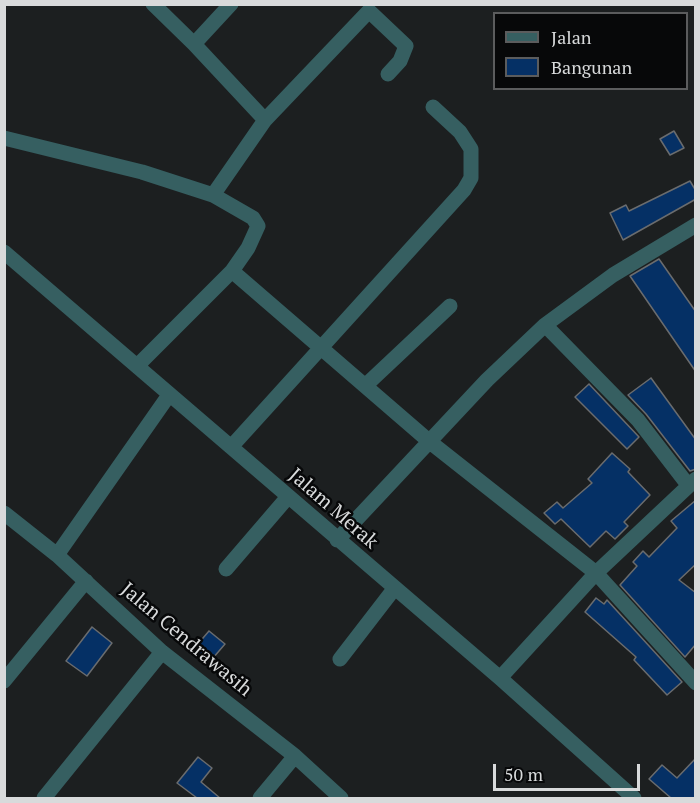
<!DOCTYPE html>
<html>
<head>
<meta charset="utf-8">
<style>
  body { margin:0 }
  #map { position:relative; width:700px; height:803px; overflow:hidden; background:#1c1f20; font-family:"PT Serif",serif }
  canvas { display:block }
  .frame { position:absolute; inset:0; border:6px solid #d8dadb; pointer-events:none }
  .legend { position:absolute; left:493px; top:12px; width:195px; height:78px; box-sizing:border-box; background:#070809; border:2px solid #5b5c5d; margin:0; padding:8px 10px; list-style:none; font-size:18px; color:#d8dadb }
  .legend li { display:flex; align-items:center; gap:12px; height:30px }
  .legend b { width:30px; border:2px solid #5b5c5d }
  .scale { position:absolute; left:493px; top:764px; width:147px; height:27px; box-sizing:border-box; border:3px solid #d8dadb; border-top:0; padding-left:8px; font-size:18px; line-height:21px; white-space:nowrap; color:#d8dadb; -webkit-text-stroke:4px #070809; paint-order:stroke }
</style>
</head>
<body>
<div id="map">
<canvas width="700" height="803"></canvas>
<div class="frame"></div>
<ul class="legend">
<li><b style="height:8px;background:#365f61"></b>Jalan</li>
<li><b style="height:16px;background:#053065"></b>Bangunan</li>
</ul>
<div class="scale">50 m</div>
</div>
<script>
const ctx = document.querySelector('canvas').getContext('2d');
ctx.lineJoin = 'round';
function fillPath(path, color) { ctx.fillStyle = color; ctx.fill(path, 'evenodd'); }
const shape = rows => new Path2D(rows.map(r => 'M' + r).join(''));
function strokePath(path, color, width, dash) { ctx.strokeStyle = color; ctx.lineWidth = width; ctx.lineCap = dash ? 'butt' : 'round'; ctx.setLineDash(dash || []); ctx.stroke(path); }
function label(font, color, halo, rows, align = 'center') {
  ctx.font = font + ' "PT Serif",serif'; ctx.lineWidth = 5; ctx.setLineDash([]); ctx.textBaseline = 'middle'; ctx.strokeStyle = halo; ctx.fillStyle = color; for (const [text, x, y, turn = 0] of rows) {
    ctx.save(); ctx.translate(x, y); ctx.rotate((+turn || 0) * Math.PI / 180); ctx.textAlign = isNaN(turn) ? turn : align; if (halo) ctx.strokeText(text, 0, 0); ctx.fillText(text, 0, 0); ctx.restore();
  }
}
const building = shape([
  [674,131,684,148,670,155,660,139,674,131],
  [690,181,696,191,696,199,623,240,610,213,626,205,629,211,690,181],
  [659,259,696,312,696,372,630,276,659,259],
  [651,378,696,440,696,469,690,471,646,414,628,395,651,378],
  [589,384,639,437,627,449,575,397,589,384],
  [612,453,630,469,628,472,650,495,624,522,628,526,615,539,606,531,590,547,561,519,555,524,544,513,557,502,563,508,592,483,588,479,612,453],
  [696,500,696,564,679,580,696,593,696,644,685,657,620,585,637,566,633,562,643,551,649,557,677,528,671,521,696,500],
  [596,598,604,604,607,600,682,682,667,695,634,660,636,657,585,612,596,598],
  [92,627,112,643,87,676,66,661,92,627],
  [209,631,225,644,207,665,191,652,209,631],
  [198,757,212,768,201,782,220,798,197,798,177,783,198,757],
  [696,758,695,798,671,798,649,779,662,765,677,778,696,758]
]);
fillPath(building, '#053065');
strokePath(building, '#6a6c6e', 1.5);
strokePath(shape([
  [153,4,194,44,265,120],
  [194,44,231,4],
  [4,138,142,172,213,195,265,120,369,11,406,46,400,61,388,74],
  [213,195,253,218,258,226,248,248,232,271],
  [4,252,500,678,634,798],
  [545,325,638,420,688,485],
  [138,365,232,271,430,442,596,573,696,683],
  [366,385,450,306],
  [231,447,464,190,471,178,471,149,460,132,433,107],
  [4,513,57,555,162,652,295,756,341,798],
  [337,540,487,380,545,325,613,275,696,225],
  [57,555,169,395],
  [226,569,287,498],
  [340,659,394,589],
  [500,678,596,573,696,479],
  [4,681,86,581],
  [44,798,162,652],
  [260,798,295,756]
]), '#365f61', 15);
label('20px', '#d8dadb', '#070809', [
  ["Jalam Merak",333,509,41],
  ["Jalan Cendrawasih",186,640,40]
]);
</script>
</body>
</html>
